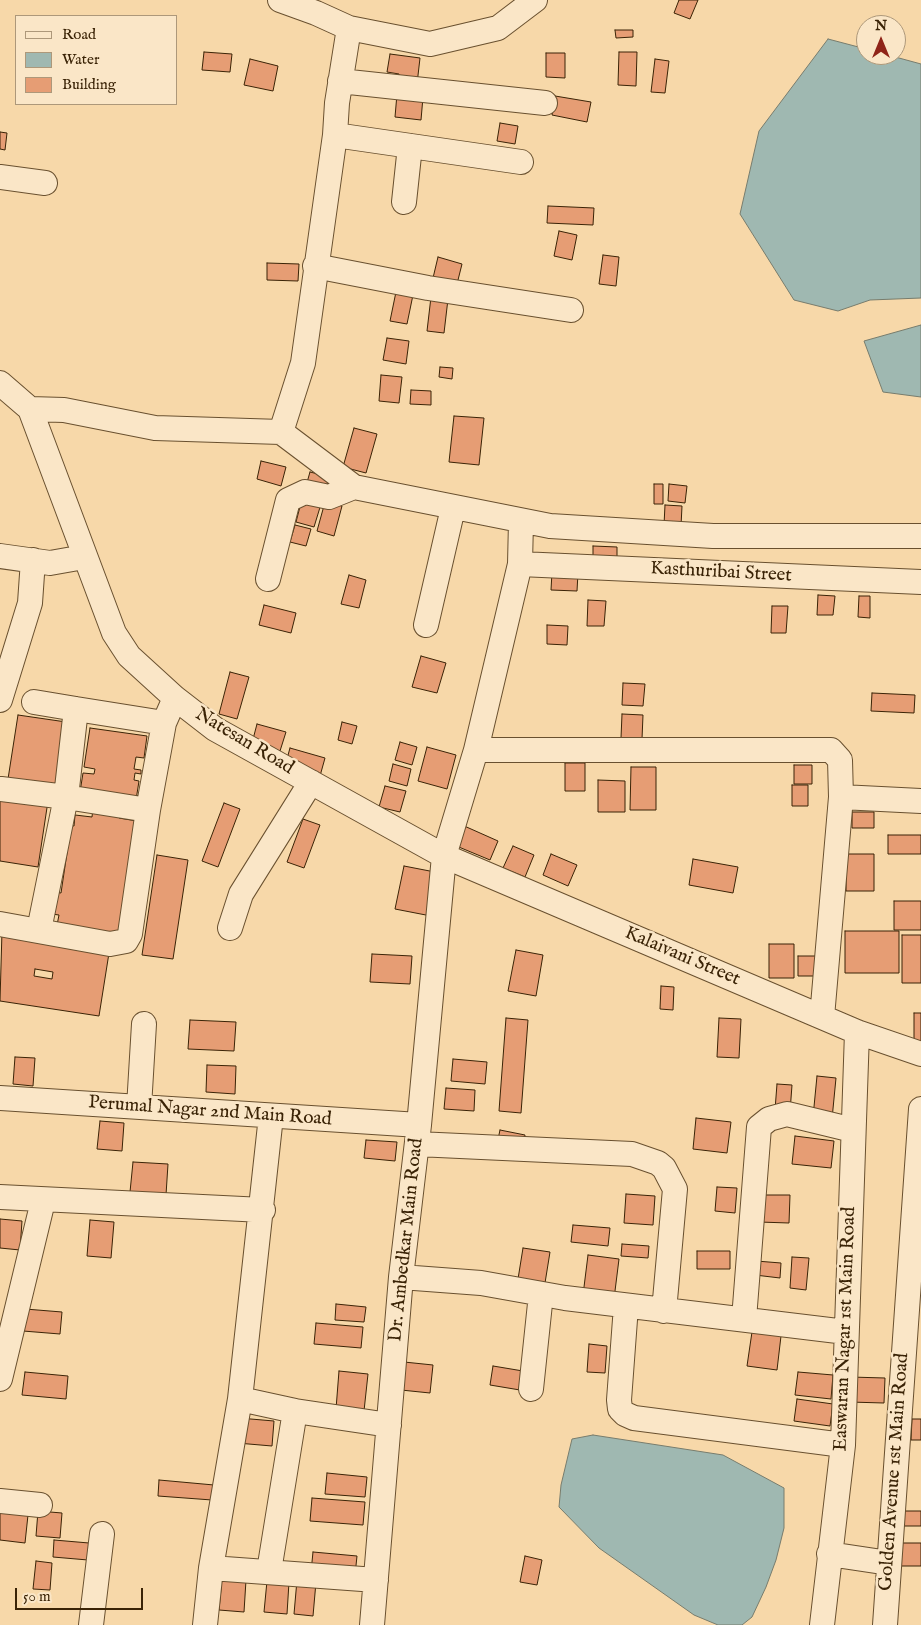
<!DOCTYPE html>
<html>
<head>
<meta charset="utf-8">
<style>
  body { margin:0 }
  #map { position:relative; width:921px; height:1625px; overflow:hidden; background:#f7d8a9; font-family:"IM FELL English",serif }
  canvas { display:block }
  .legend { position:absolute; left:15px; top:15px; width:162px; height:90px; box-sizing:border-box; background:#fae6c7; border:1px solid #ad987a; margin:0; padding:6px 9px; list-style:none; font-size:15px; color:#3a2306 }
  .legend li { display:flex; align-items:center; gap:10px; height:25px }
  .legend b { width:25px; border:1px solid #ad987a }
  .north { position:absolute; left:856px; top:15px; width:50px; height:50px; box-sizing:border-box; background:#fae6c7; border:1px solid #ad987a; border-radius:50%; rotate:0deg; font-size:14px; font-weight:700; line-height:20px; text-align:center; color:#3a2306 }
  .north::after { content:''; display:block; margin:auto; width:18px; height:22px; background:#8f2418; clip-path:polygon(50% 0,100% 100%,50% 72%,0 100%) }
  .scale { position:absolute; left:15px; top:1588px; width:128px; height:22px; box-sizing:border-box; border:2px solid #3a2306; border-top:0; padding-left:6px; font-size:15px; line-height:18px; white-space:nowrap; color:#3a2306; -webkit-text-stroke:4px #fae6c7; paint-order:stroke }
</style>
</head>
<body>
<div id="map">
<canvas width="921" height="1625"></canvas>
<ul class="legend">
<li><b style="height:6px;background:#fae6c7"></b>Road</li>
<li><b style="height:14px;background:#9fb8b1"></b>Water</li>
<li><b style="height:14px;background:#e69d74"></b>Building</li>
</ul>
<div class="north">N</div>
<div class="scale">50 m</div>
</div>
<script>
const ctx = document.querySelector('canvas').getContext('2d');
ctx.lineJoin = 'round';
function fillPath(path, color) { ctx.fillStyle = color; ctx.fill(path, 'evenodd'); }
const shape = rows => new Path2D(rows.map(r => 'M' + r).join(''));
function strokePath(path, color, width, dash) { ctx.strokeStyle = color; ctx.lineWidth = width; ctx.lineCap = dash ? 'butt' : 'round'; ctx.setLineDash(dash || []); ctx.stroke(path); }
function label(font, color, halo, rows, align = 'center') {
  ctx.font = font + ' "IM FELL English",serif'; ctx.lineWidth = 5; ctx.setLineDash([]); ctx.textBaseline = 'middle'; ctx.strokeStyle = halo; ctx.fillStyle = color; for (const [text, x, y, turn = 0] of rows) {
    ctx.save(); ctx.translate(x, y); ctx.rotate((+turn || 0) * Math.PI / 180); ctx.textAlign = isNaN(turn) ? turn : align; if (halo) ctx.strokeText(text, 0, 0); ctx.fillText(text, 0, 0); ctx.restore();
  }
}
const water = shape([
  [828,39,866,49,866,55,888,55,921,64,921,298,870,300,838,311,794,300,740,214,759,131,828,39],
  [921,325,921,397,883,392,864,341,921,325],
  [593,1435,723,1455,784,1488,784,1528,776,1560,766,1587,752,1617,742,1625,718,1625,694,1615,599,1548,559,1507,561,1485,572,1439,593,1435]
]);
fillPath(water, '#9fb8b1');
strokePath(water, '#777c6d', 1);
const building = shape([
  [679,0,698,0,690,19,674,13,679,0],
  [615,30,633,30,633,37,616,38,615,30],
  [204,52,232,54,230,72,202,70,204,52],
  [619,52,637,52,636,86,618,85,619,52],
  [546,53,565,53,565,78,546,77,546,53],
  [390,54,420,58,417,84,398,82,399,74,387,72,390,54],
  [250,59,278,66,273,91,244,85,250,59],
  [655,59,669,61,665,93,651,92,655,59],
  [397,94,423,97,421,120,395,117,397,94],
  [555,96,591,102,587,122,552,115,555,96],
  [500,123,518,126,515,144,497,141,500,123],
  [0,132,7,133,5,150,0,149,0,132],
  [548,206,594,208,593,225,547,223,548,206],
  [559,231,577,235,572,260,554,256,559,231],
  [603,255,619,257,616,286,599,284,603,255],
  [438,257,462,264,457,284,433,278,438,257],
  [267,263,299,264,298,281,267,280,267,263],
  [397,287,414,290,407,324,390,321,397,287],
  [431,297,448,299,444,333,427,331,431,297],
  [387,338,409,341,406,364,383,360,387,338],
  [440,367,453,368,452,379,439,377,440,367],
  [381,375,402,377,399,403,379,401,381,375],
  [411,390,431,391,431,405,410,404,411,390],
  [454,416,484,418,479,465,449,462,454,416],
  [354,428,377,434,366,473,343,467,354,428],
  [261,461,286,467,281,486,257,479,261,461],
  [310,472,330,477,326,491,306,486,310,472],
  [654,484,663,484,663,504,654,504,654,484],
  [669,484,687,486,685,503,668,501,669,484],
  [302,499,321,504,314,527,296,522,302,499],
  [325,502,342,506,334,536,317,531,325,502],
  [665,505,682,506,681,526,664,525,665,505],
  [295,525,311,529,306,546,290,542,295,525],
  [593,546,617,547,617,563,593,562,593,546],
  [552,572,578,573,577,591,551,590,552,572],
  [349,575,366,580,359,608,341,604,349,575],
  [818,595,835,596,833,615,817,615,818,595],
  [859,596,870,596,870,618,858,617,859,596],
  [588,600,606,601,604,626,587,626,588,600],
  [264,605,296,613,291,633,259,625,264,605],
  [772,606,788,606,786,633,771,633,772,606],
  [547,625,568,626,567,645,547,644,547,625],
  [421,656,446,663,437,693,412,687,421,656],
  [230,672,249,677,237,719,219,714,230,672],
  [623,683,645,684,643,706,622,705,623,683],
  [872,693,915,695,914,713,871,711,872,693],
  [622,714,643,715,642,739,621,738,622,714],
  [18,715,73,723,62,788,8,779,18,715],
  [342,722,357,726,352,744,338,740,342,722],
  [257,724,286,732,280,751,252,743,257,724],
  [90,728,147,736,144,758,136,757,134,769,141,770,141,774,135,773,134,780,139,781,136,800,80,792,83,773,94,774,95,769,84,767,90,728],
  [400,742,417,747,412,765,395,760,400,742],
  [427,747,456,755,447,789,418,781,427,747],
  [290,748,325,758,320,776,285,766,290,748],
  [565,763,585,763,585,791,565,791,565,763],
  [393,764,411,769,407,786,389,781,393,764],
  [794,765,812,765,812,784,794,784,794,765],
  [631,767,656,767,656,810,630,810,631,767],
  [598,780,625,781,625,812,598,812,598,780],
  [792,785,808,785,808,806,792,806,792,785],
  [385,786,406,791,400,812,379,807,385,786],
  [0,793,48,801,38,867,0,861,0,793],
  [224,803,240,809,218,867,202,861,224,803],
  [93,808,120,812,119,818,137,821,119,939,56,930,59,915,52,914,55,892,61,893,68,846,68,825,74,826,75,815,92,817,93,808],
  [852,812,874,812,874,828,852,828,852,812],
  [303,819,320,825,304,868,287,862,303,819],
  [462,825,498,841,490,860,454,845,462,825],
  [888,835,921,835,921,854,888,854,888,835],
  [513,846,534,855,525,877,503,868,513,846],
  [551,854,577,865,568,886,543,875,551,854],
  [846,854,874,854,874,891,846,891,846,854],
  [157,855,188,860,173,959,142,955,157,855],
  [693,859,738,867,733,893,689,885,693,859],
  [404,866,440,873,431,916,395,909,404,866],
  [894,901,921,901,921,930,894,930,894,901],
  [2,931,109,953,99,1016,0,1001,2,931],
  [35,969,53,972,52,979,34,976,35,969],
  [845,931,899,931,899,973,845,973,845,931],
  [902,935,921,935,921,983,902,983,902,935],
  [769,944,794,944,794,978,769,978,769,944],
  [516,950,543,955,536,996,508,991,516,950],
  [372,954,412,956,410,984,370,982,372,954],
  [798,956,823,956,823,976,798,976,798,956],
  [661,986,674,987,673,1010,660,1009,661,986],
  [914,1013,921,1013,921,1044,914,1044,914,1013],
  [506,1018,528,1020,521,1113,499,1111,506,1018],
  [719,1018,741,1019,739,1058,717,1057,719,1018],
  [190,1020,236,1022,234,1051,188,1049,190,1020],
  [15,1057,35,1058,33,1086,13,1084,15,1057],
  [453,1059,487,1062,485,1084,451,1081,453,1059],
  [207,1065,236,1066,235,1094,206,1092,207,1065],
  [817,1076,836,1078,832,1119,813,1117,817,1076],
  [777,1084,792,1085,790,1112,775,1110,777,1084],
  [446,1088,475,1090,474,1111,444,1109,446,1088],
  [696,1118,731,1122,727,1153,693,1149,696,1118],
  [100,1121,124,1123,122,1151,97,1149,100,1121],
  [500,1130,525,1135,523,1148,497,1144,500,1130],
  [795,1136,834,1141,831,1168,792,1164,795,1136],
  [366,1140,397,1142,395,1161,364,1158,366,1140],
  [133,1162,168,1164,166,1195,130,1192,133,1162],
  [717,1187,737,1188,735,1213,715,1211,717,1187],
  [626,1194,655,1196,653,1225,624,1223,626,1194],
  [760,1195,790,1195,789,1223,759,1222,760,1195],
  [0,1219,22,1221,20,1250,0,1248,0,1219],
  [90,1220,114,1222,111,1258,87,1256,90,1220],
  [573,1225,610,1228,608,1246,571,1242,573,1225],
  [622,1244,649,1246,648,1258,621,1256,622,1244],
  [523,1248,550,1252,545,1283,518,1279,523,1248],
  [697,1251,730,1251,730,1269,697,1269,697,1251],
  [588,1255,619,1259,614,1299,583,1295,588,1255],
  [792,1257,809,1258,806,1290,790,1288,792,1257],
  [756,1261,781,1263,780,1278,755,1275,756,1261],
  [336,1304,366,1307,364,1322,335,1320,336,1304],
  [25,1309,62,1312,60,1334,23,1331,25,1309],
  [316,1323,363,1327,361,1348,314,1344,316,1323],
  [752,1332,781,1336,777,1370,747,1366,752,1332],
  [589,1344,607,1346,605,1373,587,1372,589,1344],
  [404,1362,433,1365,430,1393,401,1390,404,1362],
  [493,1366,523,1371,520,1390,490,1385,493,1366],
  [339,1371,368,1374,364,1411,336,1409,339,1371],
  [25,1372,68,1376,66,1399,22,1395,25,1372],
  [798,1372,833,1375,831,1399,795,1395,798,1372],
  [850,1377,885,1378,884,1403,849,1402,850,1377],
  [797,1399,833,1404,830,1426,794,1421,797,1399],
  [239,1418,274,1421,272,1446,237,1443,239,1418],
  [912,1419,921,1419,921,1440,911,1440,912,1419],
  [327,1473,367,1477,365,1497,325,1494,327,1473],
  [159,1480,214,1485,212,1500,158,1496,159,1480],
  [312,1498,365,1502,363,1525,310,1521,312,1498],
  [38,1511,62,1513,60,1538,36,1536,38,1511],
  [897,1511,921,1511,921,1526,897,1526,897,1511],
  [0,1512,28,1515,25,1543,0,1540,0,1512],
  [54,1540,89,1543,88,1560,53,1557,54,1540],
  [895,1543,921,1543,921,1566,895,1566,895,1543],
  [313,1552,357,1556,355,1575,311,1572,313,1552],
  [525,1556,542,1560,537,1585,520,1582,525,1556],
  [36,1561,52,1563,50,1590,33,1589,36,1561],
  [222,1578,246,1580,244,1612,219,1610,222,1578],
  [297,1580,316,1582,313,1616,294,1614,297,1580],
  [267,1581,289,1582,287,1614,264,1612,267,1581]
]);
fillPath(building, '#e69d74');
strokePath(building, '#3a2306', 1);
const minor = shape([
  [280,0,316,13,349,28,430,44,498,28,535,0],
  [340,81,545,103],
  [335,135,521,162],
  [0,177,45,183],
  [404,202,410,146],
  [315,266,428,288,571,310],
  [0,383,30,409,114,633,129,656,175,698,215,729,444,856,857,1032,921,1054],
  [30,409,64,410,155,428,281,432,354,487,550,526,713,536,921,536],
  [281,432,303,363,335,135,337,103,349,28],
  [0,556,50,563,84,557],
  [520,564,921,582],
  [268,579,288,500,305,492,329,497,354,487],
  [426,625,453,508],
  [0,700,30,603,33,560],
  [34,702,76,709],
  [476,750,831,750,840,760,841,797,822,1017],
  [1,789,66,797,76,709,164,723],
  [841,797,921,801],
  [0,924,110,944,126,941,130,934,148,810,164,723,175,698],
  [230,928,241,894,311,782],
  [39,930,66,797,148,810],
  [0,1098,419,1125],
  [139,1107,144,1024],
  [417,1144,632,1154,658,1163,664,1168,675,1189,664,1311],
  [0,1197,263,1210],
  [401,1277,481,1283,565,1298,846,1332],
  [626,1306,619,1400,620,1409,625,1414,634,1418,843,1445],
  [744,1319,759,1127,769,1119,787,1114,853,1130],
  [0,1379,43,1201],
  [531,1389,541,1294],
  [240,1399,295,1411],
  [0,1501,40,1505],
  [829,1554,889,1563],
  [211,1568,376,1580],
  [269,1571,295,1411,389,1425],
  [91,1625,102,1534],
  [205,1625,211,1568,240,1399,271,1116],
  [372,1625,401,1277,419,1125,444,856,476,750,520,564,521,521],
  [822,1625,843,1445,857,1032],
  [885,1625,921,1109]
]);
strokePath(minor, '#69502f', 26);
strokePath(minor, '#fae6c7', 24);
label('19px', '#3a2306', '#fae6c7', [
  ["Kasthuribai Street",721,573,3],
  ["Natesan Road",244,742,31],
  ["Kalaivani Street",682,957,23],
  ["Perumal Nagar 2nd Main Road",210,1112,4],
  ["Dr. Ambedkar Main Road",407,1240,-84],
  ["Easwaran Nagar 1st Main Road",846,1329,-88],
  ["Golden Avenue 1st Main Road",895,1472,-86]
]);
</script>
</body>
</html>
